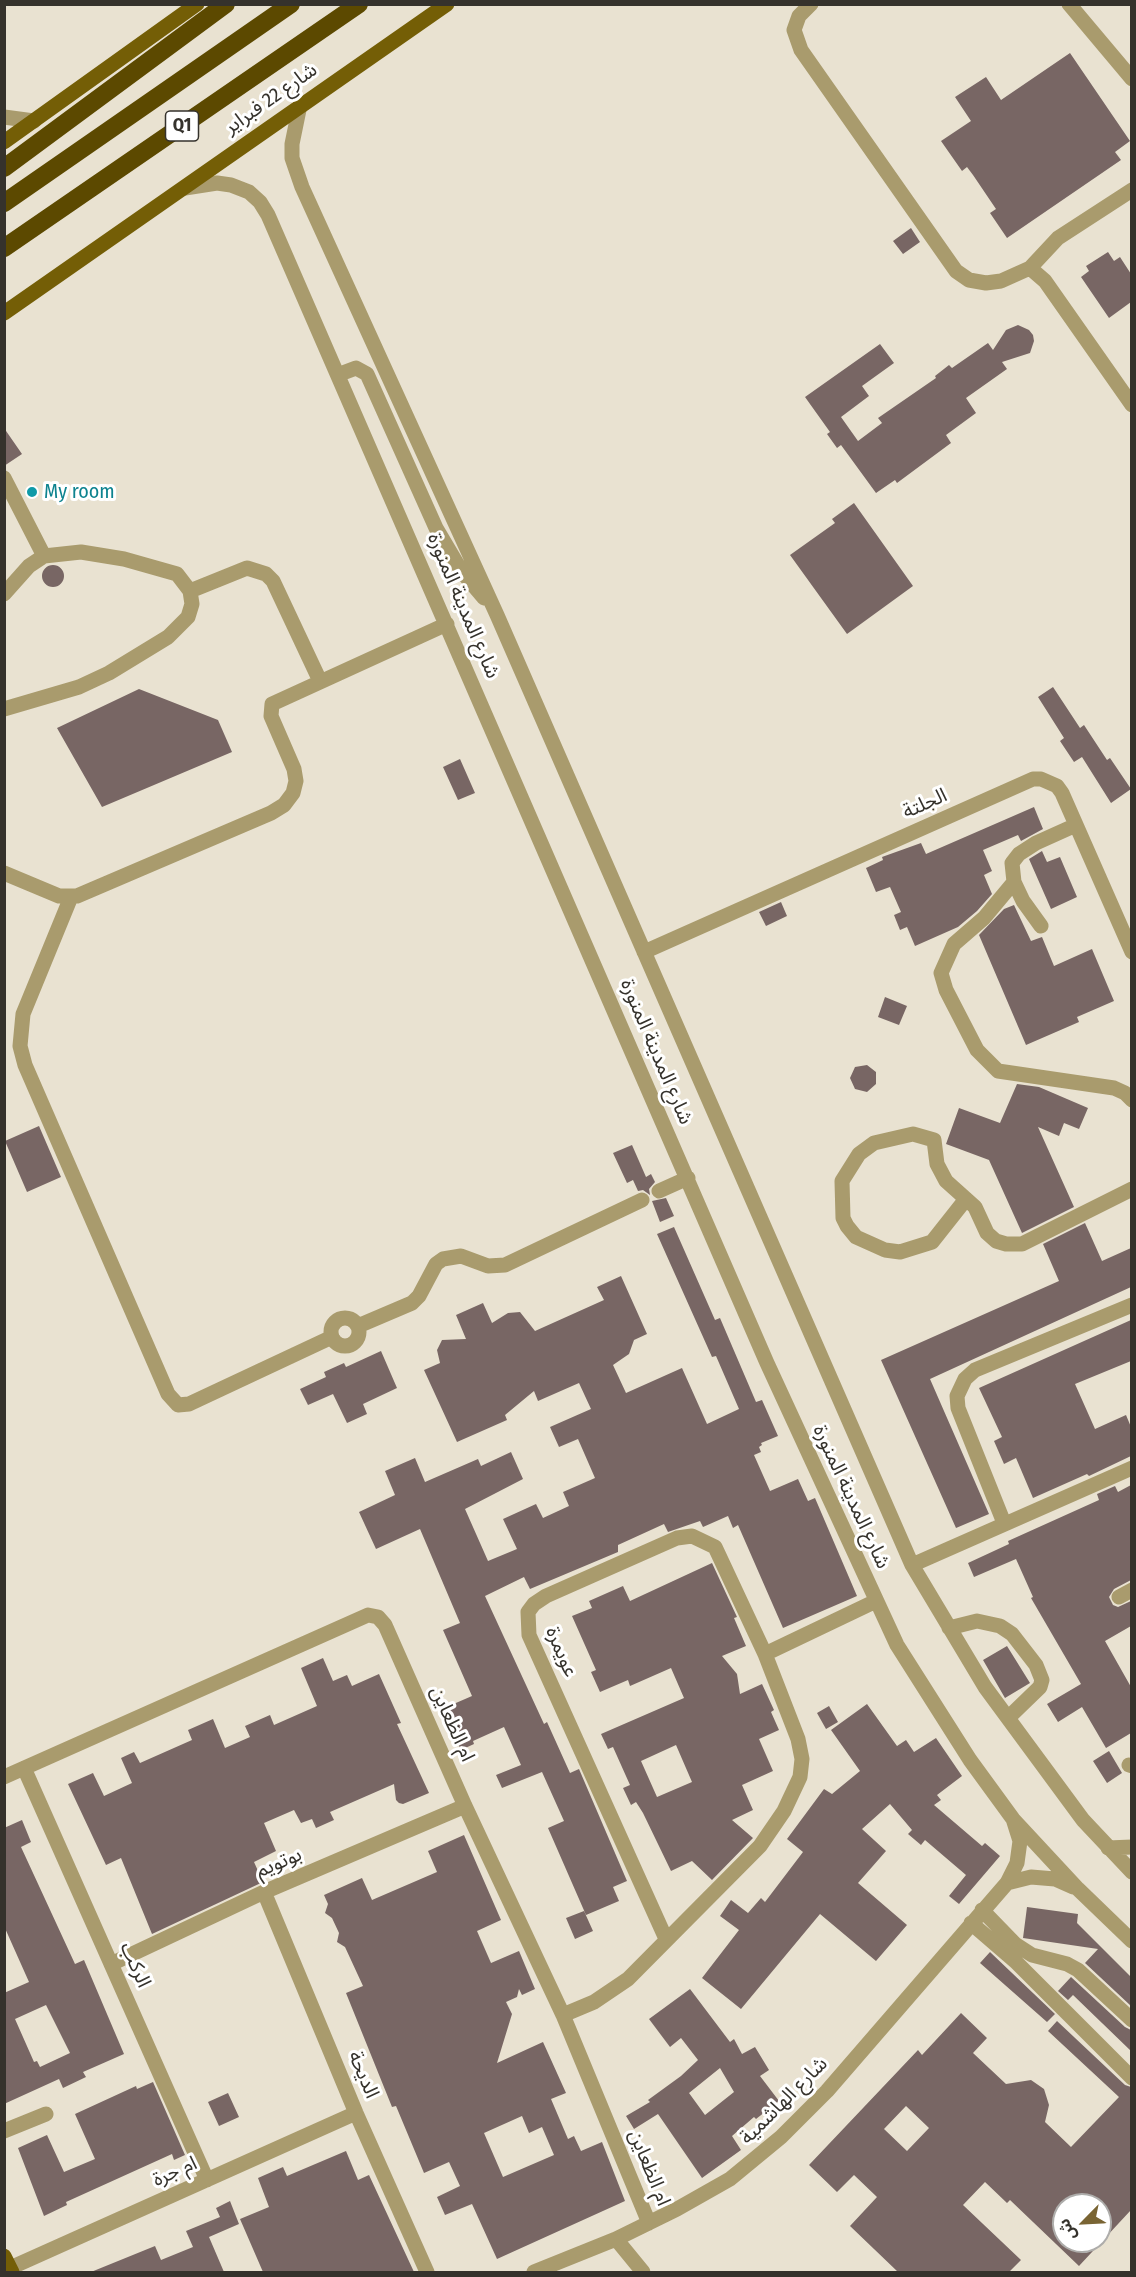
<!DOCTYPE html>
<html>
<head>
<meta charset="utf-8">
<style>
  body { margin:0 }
  #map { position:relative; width:1136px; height:2277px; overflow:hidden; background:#e9e2d1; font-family:"Fira Sans Condensed","Noto Sans Arabic",sans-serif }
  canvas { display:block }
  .frame { position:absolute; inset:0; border:6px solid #35322c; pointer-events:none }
  .north { position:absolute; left:1052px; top:2193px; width:60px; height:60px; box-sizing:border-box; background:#fff; border:2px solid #aeadab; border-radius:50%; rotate:246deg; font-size:16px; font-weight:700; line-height:24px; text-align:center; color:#35322c }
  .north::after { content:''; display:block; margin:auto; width:21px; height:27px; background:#796433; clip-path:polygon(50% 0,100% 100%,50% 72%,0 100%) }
</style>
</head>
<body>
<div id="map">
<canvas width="1136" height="2277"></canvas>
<div class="frame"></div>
<div class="north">ش</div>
</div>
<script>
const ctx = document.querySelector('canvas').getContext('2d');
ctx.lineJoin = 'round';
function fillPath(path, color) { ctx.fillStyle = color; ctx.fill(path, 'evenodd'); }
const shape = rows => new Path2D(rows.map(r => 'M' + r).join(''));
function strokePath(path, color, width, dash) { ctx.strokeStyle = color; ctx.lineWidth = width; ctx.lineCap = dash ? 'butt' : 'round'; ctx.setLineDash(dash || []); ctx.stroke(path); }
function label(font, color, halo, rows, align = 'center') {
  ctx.font = font + ' "Fira Sans Condensed","Noto Sans Arabic",sans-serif'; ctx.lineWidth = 6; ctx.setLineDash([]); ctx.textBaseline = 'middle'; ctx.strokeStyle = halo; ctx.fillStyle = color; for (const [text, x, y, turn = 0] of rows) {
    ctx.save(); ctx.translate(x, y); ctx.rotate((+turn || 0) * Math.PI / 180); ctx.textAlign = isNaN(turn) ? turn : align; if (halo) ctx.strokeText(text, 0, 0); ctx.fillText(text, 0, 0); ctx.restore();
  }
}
fillPath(shape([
  [1070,53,1130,141,1115,152,1121,160,1007,238,990,213,996,209,973,175,967,167,962,171,941,141,971,121,955,97,986,77,1001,100],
  [911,228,920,242,903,254,893,241],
  [1108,252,1114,261,1120,257,1131,274,1131,302,1109,318,1081,277,1089,271,1086,266],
  [1018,325,1029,330,1033,335,1034,341,1030,353,1002,362,1007,369,966,398,976,413,946,435,951,443,897,483,895,480,876,493,841,445,837,448,827,434,830,432,805,397,880,344,894,363,862,386,869,396,841,417,858,441,882,423,878,418,936,378,935,376,949,365,952,368,988,343,993,350,1006,330],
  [4,428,22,454,4,466],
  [854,503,913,586,847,634,790,555,835,523,832,519],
  '42 576a11 11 0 1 1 22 0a11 11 0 1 1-22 0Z',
  [1053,687,1080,728,1084,725,1107,760,1110,758,1131,789,1111,803,1082,757,1074,762,1060,741,1064,738,1038,697],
  [139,689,218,720,232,752,102,807,57,728],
  [460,759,475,793,458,800,443,767],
  [1034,807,1043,829,1021,841,1018,835,983,850,992,871,984,875,992,894,977,911,958,927,915,946,907,927,900,930,894,915,901,912,890,887,876,892,866,868,883,860,882,857,921,843,926,854],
  [1042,851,1047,862,1060,857,1077,897,1051,909,1029,859],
  [781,902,787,916,766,926,759,912],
  [1014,905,1031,941,1042,937,1054,966,1092,949,1114,1001,1077,1017,1079,1022,1026,1045,979,935,1004,909],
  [885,997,907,1006,899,1025,878,1017],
  [867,1065,876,1072,876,1084,867,1092,855,1089,850,1078,855,1067],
  [1017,1084,1039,1087,1088,1108,1079,1129,1064,1123,1059,1136,1038,1127,1074,1207,1022,1233,989,1160,946,1144,959,1108,1000,1123],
  [39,1126,61,1177,27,1192,5,1141],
  [632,1145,646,1177,651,1174,655,1182,649,1189,650,1195,643,1190,638,1191,633,1180,627,1183,613,1153],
  [666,1198,674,1216,660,1222,652,1201],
  [1085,1223,1102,1261,1131,1248,1131,1287,930,1379,989,1514,956,1528,881,1360,1059,1281,1043,1244],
  [674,1227,715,1320,720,1318,756,1402,762,1400,778,1436,761,1443,762,1445,759,1447,761,1452,754,1455,770,1491,798,1479,808,1501,815,1498,857,1596,783,1628,738,1525,733,1528,728,1516,703,1527,700,1521,668,1532,664,1524,618,1545,618,1552,530,1589,524,1577,485,1596,544,1724,547,1722,570,1773,579,1769,627,1881,613,1887,619,1901,586,1915,548,1828,564,1821,542,1772,502,1788,496,1775,521,1765,504,1727,473,1741,474,1744,461,1750,442,1709,472,1696,443,1630,460,1623,420,1529,376,1549,359,1512,395,1495,385,1471,415,1458,425,1482,478,1459,481,1466,511,1452,523,1479,465,1509,488,1561,517,1549,503,1519,536,1504,543,1518,569,1506,563,1492,595,1478,578,1439,559,1447,550,1427,591,1409,579,1383,538,1401,534,1391,505,1415,507,1420,457,1442,424,1370,440,1363,437,1350,442,1340,466,1339,456,1315,483,1303,492,1323,508,1313,520,1312,535,1331,604,1300,597,1287,621,1276,647,1334,634,1340,629,1354,613,1365,626,1393,682,1368,707,1424,739,1409,716,1356,712,1357,657,1234],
  [1131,1320,1131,1361,1075,1384,1095,1429,1126,1415,1131,1427,1131,1456,1089,1476,1087,1474,1033,1498,1016,1458,1004,1464,994,1441,1002,1437,979,1388],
  [381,1351,397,1388,363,1404,367,1414,347,1423,333,1394,308,1405,300,1389,326,1377,324,1372,344,1363,346,1367],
  [1131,1485,1131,1580,1114,1589,1109,1597,1113,1605,1118,1607,1131,1601,1131,1626,1105,1641,1131,1687,1131,1733,1106,1748,1082,1707,1058,1722,1047,1704,1081,1684,1031,1598,1033,1597,1016,1559,974,1577,968,1563,1009,1544,1008,1541,1099,1500,1097,1494,1115,1486,1118,1492],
  [712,1563,737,1617,734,1618,746,1646,722,1656,737,1674,740,1694,762,1684,774,1710,771,1712,779,1730,759,1739,773,1771,742,1785,753,1810,732,1820,753,1838,712,1880,692,1861,671,1871,643,1813,636,1802,631,1805,623,1788,630,1785,613,1747,608,1749,601,1734,684,1698,671,1668,630,1686,628,1680,600,1692,591,1672,596,1670,572,1616,592,1608,589,1601,623,1586,630,1601],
  [676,1745,692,1782,657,1797,641,1761],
  [1007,1646,1030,1683,1005,1698,983,1660],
  [323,1658,333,1681,347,1675,352,1686,379,1674,401,1723,397,1724,429,1793,403,1804,399,1803,396,1800,394,1784,330,1812,334,1820,316,1828,312,1819,301,1823,294,1810,264,1823,276,1851,254,1862,263,1882,152,1934,121,1858,106,1865,68,1784,93,1773,104,1796,132,1783,121,1758,134,1752,140,1763,192,1740,188,1730,213,1719,225,1748,250,1737,245,1726,270,1715,274,1725,317,1706,301,1668],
  [867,1704,897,1746,906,1740,914,1752,936,1738,962,1776,937,1795,941,1800,934,1805,982,1846,985,1843,1000,1856,959,1904,949,1896,966,1875,925,1840,921,1845,908,1834,912,1830,890,1804,862,1829,886,1851,858,1883,907,1925,876,1961,820,1914,741,2009,702,1978,739,1930,720,1916,731,1900,748,1913,761,1898,765,1902,803,1852,787,1839,824,1789,832,1794,860,1771,831,1730],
  [829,1706,838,1722,826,1729,817,1713],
  [1109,1751,1122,1773,1107,1783,1093,1761],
  [22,1820,31,1842,21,1847,75,1964,84,1960,124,2054,83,2072,86,2077,63,2088,59,2079,4,2104,4,1993,29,1982,4,1926,4,1828],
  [46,2005,70,2053,40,2067,37,2061,34,2062,15,2019],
  [464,1835,501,1920,477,1931,491,1963,519,1951,535,1989,522,1995,519,1989,517,1997,506,2002,512,2014,497,2063,543,2042,566,2093,551,2099,568,2139,574,2136,581,2151,602,2142,625,2201,497,2259,472,2204,445,2215,437,2197,460,2186,449,2162,424,2173,396,2106,392,2107,346,1993,363,1986,345,1947,337,1942,339,1933,332,1918,325,1913,328,1904,324,1895,362,1878,372,1900,437,1872,428,1851],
  [522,2116,529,2133,542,2127,554,2155,503,2177,484,2133],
  [1027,1907,1078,1914,1077,1923,1131,1977,1131,2006,1085,1963,1098,1949,1023,1938],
  [584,1911,593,1931,575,1939,566,1918],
  [990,1952,1055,2014,1047,2022,980,1963],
  [1071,1977,1125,2027,1131,2030,1131,2051,1073,1995,1068,2000,1058,1991],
  [690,1989,730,2042,734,2039,742,2054,755,2047,769,2070,760,2076,779,2101,756,2119,754,2117,732,2136,741,2150,702,2178,658,2114,634,2129,626,2116,650,2102,648,2100,681,2076,698,2060,681,2038,670,2047,649,2019],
  [720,2068,734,2092,705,2115,689,2093],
  [961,2013,987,2038,973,2053,1006,2084,1031,2080,1044,2089,1049,2105,1045,2122,1071,2147,1119,2097,1048,2031,1057,2021,1125,2085,1131,2087,1131,2210,1079,2266,1010,2200,1007,2203,985,2182,963,2205,1021,2260,1009,2272,898,2272,850,2226,877,2197,854,2175,837,2192,809,2165,918,2050,922,2055],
  [906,2106,929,2128,907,2151,884,2129],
  [1064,2205,1100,2205,1100,2241,1064,2241],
  [153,2082,185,2155,174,2160,172,2154,66,2202,67,2205,44,2216,18,2148,47,2135,64,2172,95,2159,75,2114,136,2086,137,2089],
  [228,2093,239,2117,219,2126,208,2102],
  [346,2151,358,2180,369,2175,414,2272,263,2272,240,2219,269,2207,258,2178,283,2167,287,2176],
  [230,2201,239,2224,209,2237,224,2272,91,2272,155,2246,161,2260,193,2247,186,2231,220,2217,216,2208]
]), '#786664');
strokePath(shape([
  [811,4,799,16,794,30,801,50,956,271,969,280,986,283,1001,281,1030,268,1058,238,1132,190],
  [1069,4,1132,79],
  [300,105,292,144,292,158,302,187,497,615,912,1565,985,1687,1083,1820,1132,1872],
  [4,117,34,121],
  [185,188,217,183,231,185,249,192,260,202,268,215,767,1363,897,1645,970,1760,1013,1819,1078,1889,1132,1941],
  [1030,268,1045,281,1132,405],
  [340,374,356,368,367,374,436,528,462,572,484,598],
  [4,478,44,556],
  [190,591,247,568,266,574,273,581,320,681],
  [4,594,29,566,44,556,81,552,124,559,177,574,190,591,192,604,188,617,168,637,109,673,79,687,4,709],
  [4,873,59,896,77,896,271,813,284,805,293,793,296,781,294,769,271,716,272,704,447,624],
  [1014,882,984,918,954,944,941,973,946,990,977,1050,998,1071,1114,1088,1125,1093,1132,1100],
  [71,897,23,1014,20,1046,25,1065,168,1394,178,1405,189,1404,332,1337],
  [1041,926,1023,901,1014,882,1012,863,1019,854,1036,843,1076,825],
  [644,952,1033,779,1041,779,1057,786,1062,793,1132,952],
  [659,1191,688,1178],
  [966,1199,932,1242,900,1252,885,1250,856,1237,847,1226,843,1218,842,1181,859,1154,874,1143,913,1134,934,1140,937,1164,946,1181,975,1207,987,1233,996,1241,1006,1244,1022,1244,1132,1189],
  '331 1332a14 14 0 1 1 28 0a14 14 0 1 1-28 0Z',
  [358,1326,412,1303,419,1296,436,1264,443,1259,461,1256,488,1266,505,1265,642,1200],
  [1004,1523,958,1408,957,1396,965,1379,975,1370,1132,1305],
  [912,1565,1132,1468],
  [1119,1597,1132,1590],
  [949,1628,977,1621,1000,1626,1012,1634,1036,1665,1042,1680,1040,1687,1008,1718],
  [765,1654,876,1601],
  [1129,1765,1132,1766],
  [24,1768,207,2180],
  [4,1777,368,1615,378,1617,385,1625,465,1806,563,2015,649,2223],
  [1108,1848,1132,1847],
  [1007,1883,1031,1877,1055,1879,1073,1887],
  [264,1892,356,2113,427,2272],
  [982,1910,1015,1944,1032,1955,1067,1964,1078,1970,1132,2020],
  [971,1923,1015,1961,1132,2078],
  [111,1964,264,1892,465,1806],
  [563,2015,594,2002,628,1979,760,1846,784,1811,800,1777,802,1759,798,1739,765,1654,715,1547,692,1536,677,1538,546,1596,534,1604,528,1612,529,1635,666,1939],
  [4,2131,46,2114],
  [616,2239,643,2272],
  [10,2268,356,2113],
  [534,2272,616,2239,677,2209,730,2179,781,2137,827,2091,1007,1883,1017,1863,1020,1841,1014,1822]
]), '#a99b6d', 15);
strokePath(shape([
  [4,142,197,4],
  [4,313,447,4],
  [4,2256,12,2272]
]), '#745e06', 15);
strokePath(shape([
  [4,168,226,4],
  [4,203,291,4],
  [4,248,359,4]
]), '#5c4900', 18);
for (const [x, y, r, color] of [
  [32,492,6,"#0f9aa8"]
]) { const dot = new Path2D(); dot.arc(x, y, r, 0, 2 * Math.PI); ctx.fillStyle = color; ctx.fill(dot); strokePath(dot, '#fff', 2); }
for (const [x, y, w] of [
  [182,126,33]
]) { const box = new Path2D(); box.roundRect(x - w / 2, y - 15, w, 30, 4.5); ctx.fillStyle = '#fff'; ctx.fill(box); strokePath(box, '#35322c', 1.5); }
label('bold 18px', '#35322c', null, [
  ["Q1",182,126]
]);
label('20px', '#35322c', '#fff', [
  ["شارع 22 فبراير",271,99,-35],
  ["شارع المدينة المنورة",463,606,67],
  ["الجلتة",925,804,-24],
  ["شارع المدينة المنورة",656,1052,67],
  ["شارع المدينة المنورة",851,1497,65],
  ["عويمرة",561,1652,67],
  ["ام الظعاين",452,1724,66],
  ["بوتويم",279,1863,-23],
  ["الركب",135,1965,66],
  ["الديحة",363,2075,67],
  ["شارع الهاشمية",784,2101,-45],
  ["ام الظعاين",649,2168,68],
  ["ام جرة",175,2172,-24]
]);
label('20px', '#0d838f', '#fff', [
  ["My room",44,492]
], 'left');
</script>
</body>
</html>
